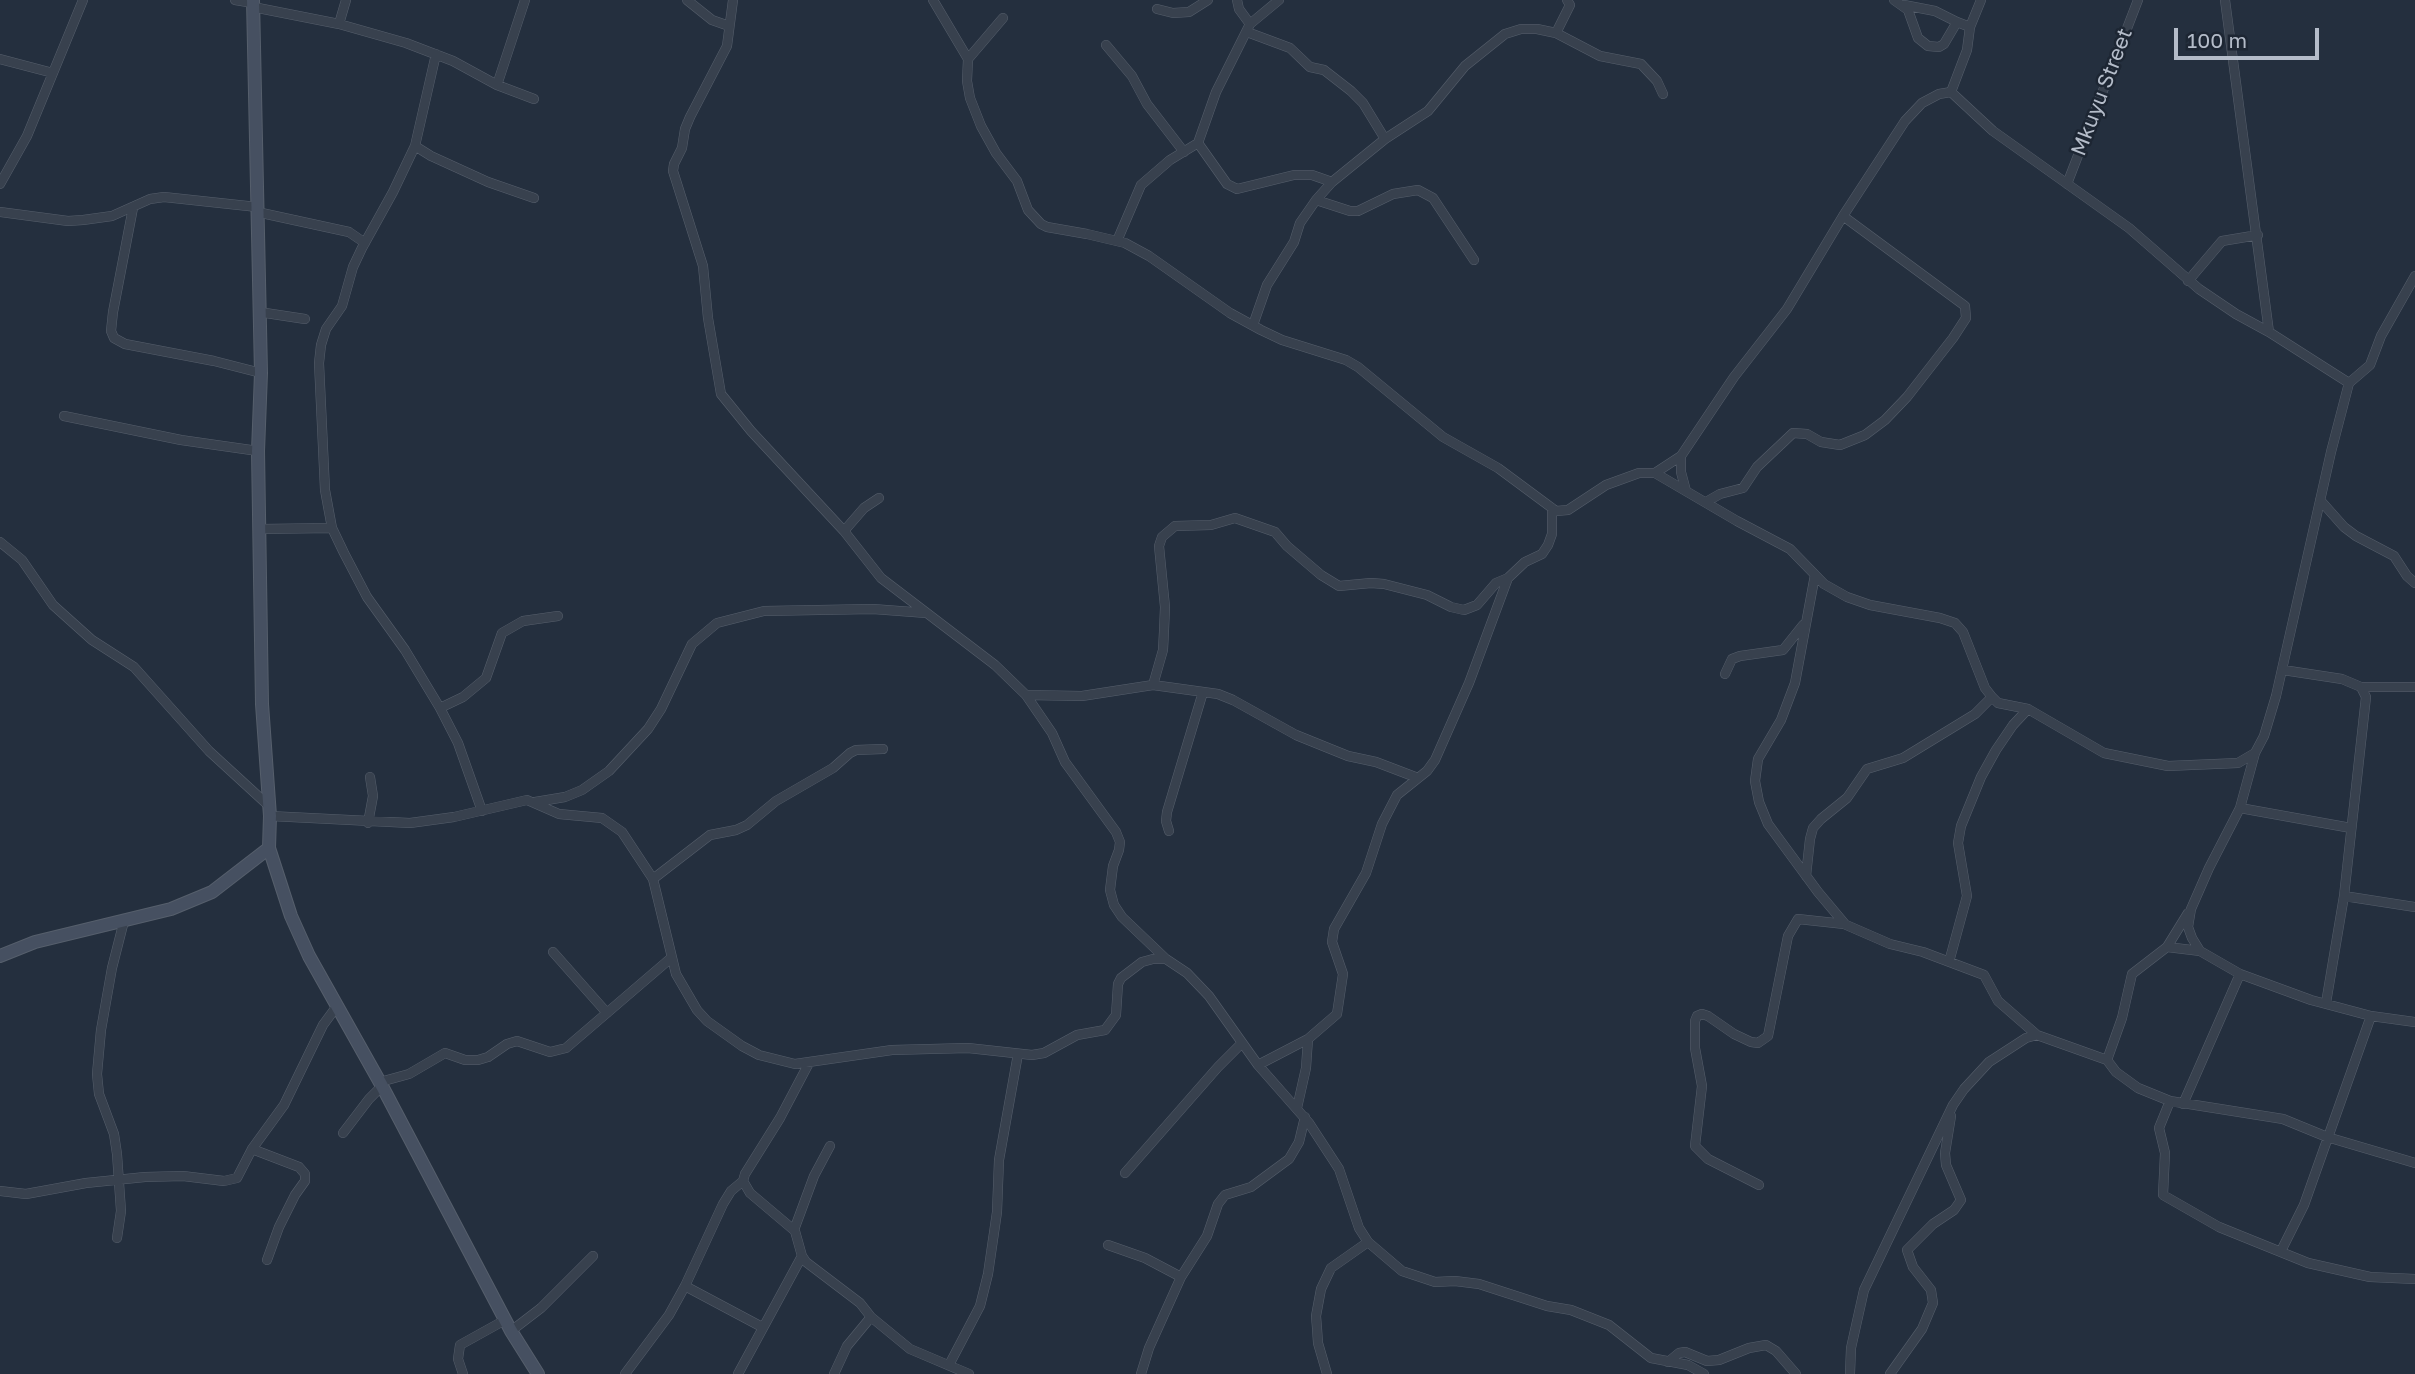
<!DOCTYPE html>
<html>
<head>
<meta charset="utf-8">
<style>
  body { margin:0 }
  #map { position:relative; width:2415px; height:1374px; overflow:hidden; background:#242f3e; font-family:"Golos Text",sans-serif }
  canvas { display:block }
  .scale { position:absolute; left:2174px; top:28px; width:145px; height:32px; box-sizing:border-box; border:4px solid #b4bcc9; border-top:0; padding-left:9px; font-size:21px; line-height:24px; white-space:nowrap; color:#b4bcc9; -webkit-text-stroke:5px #1d2633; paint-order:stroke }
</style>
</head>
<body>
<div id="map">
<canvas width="2415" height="1374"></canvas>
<div class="scale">100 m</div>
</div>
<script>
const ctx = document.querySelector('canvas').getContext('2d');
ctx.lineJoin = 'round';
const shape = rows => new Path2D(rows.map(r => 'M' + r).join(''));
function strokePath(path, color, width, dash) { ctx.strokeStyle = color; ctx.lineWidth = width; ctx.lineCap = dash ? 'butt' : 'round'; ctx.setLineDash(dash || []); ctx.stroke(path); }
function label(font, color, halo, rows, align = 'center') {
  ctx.font = font + ' "Golos Text",sans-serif'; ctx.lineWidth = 5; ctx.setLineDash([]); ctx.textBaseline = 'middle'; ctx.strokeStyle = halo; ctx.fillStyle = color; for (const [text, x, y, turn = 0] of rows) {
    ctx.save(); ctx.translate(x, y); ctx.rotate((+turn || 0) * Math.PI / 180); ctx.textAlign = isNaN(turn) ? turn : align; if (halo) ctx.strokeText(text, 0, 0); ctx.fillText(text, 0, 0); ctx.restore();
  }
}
const street = shape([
  [235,0,253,3],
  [687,0,712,20,729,26],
  [733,0,727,46,690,117,685,129,682,148,674,164,673,171,703,266,708,318,721,394,751,431,844,531,881,578,995,665,1026,695,1052,733,1065,762,1116,832,1120,842,1119,850,1113,866,1110,890,1114,905,1122,917,1166,959],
  [933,0,968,59],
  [1237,0,1239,9,1250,24],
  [1894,0,1908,10,1918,38,1928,46,1939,47,1944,44,1957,22,1970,27],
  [2225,0,2269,332,2349,383],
  [1904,5,1935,11,1957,22],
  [253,7,339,24,406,43,453,61,497,85,534,99],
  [1157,9,1173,13,1189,12,1208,0],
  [1003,18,968,59,967,81,970,98,981,126,996,153,1017,181,1028,210,1041,224,1047,227,1087,234,1125,243,1149,256,1230,313,1261,330,1282,340,1346,360,1358,367,1443,437,1498,468,1556,511,1568,510,1606,485,1639,473,1655,473,1737,521,1790,549,1824,584,1847,597,1870,605,1940,618,1955,623,1963,632,1985,688,1992,697,1998,703,2028,709,2104,753,2168,766,2238,763,2255,753],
  [339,24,346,0],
  [1247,32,1290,48,1310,67,1324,70,1351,91,1363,103,1385,139],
  [1556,33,1570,5,1567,0],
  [1106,45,1132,76,1147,104,1184,152],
  [436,54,415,146,393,192,362,248,353,267,342,306,326,329,321,345,319,363,325,490,332,528,344,553,367,597,405,650,440,708,458,743,482,811],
  [0,59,53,73],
  [497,85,525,0],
  [1951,92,1967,50,1970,27,1981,0],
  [1198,143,1227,184,1237,189,1294,175,1312,175,1332,182],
  [415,146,431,156,488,182,534,198],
  [0,184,27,136,83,0],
  [2067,184,2138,0],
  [1316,200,1350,211,1358,211,1393,194,1418,190,1433,198,1474,260],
  [133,208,113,312,111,331,114,338,125,344,214,361,261,373],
  [0,212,68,221,83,220,112,216,150,199,164,197,257,207],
  [257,212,349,232,365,243],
  [1117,241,1141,185,1170,160,1198,143,1216,92,1250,24,1279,0],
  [2415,276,2381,336,2370,365,2349,383,2331,452,2276,696,2264,736,2255,753,2240,808,2209,868,2191,909,2188,927,2192,938,2200,951,2240,974,2311,1000,2371,1016,2415,1022],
  [2188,281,2222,241,2258,235],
  [259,312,305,319],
  [1253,325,1267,285,1294,242,1300,223,1316,200,1332,182,1385,139,1428,111,1465,66,1505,34,1521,29,1537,29,1556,33,1600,56,1641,64,1657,81,1663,94],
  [64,416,181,440,258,451],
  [1681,456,1681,472,1686,491],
  [1655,473,1681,456,1734,377,1787,309,1843,216,1905,121,1922,103,1939,94,1951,92,1993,131,2129,228,2199,289,2236,314,2269,332],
  [2320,500,2344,527,2356,536,2394,556,2407,576,2415,583],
  [1706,502,1720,494,1743,488,1757,467,1793,433,1807,434,1821,442,1840,445,1865,435,1885,420,1907,397,1953,338,1966,318,1965,306,1843,216],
  [260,529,332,528],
  [844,531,864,508,879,498],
  [0,542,22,560,53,605,92,640,134,667,209,751,269,806],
  [1815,575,1795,683,1781,720,1758,759,1755,781,1759,802,1768,824,1818,892,1844,923],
  [2283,670,2342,679,2361,687,2366,697,2344,896,2326,1003],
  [1725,674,1732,659,1740,656,1783,650,1803,625],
  [1153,685,1163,650,1164,631,1165,607,1159,546,1162,537,1175,526,1211,525,1235,518,1275,532,1287,546,1321,575,1339,586,1371,583,1384,584,1427,595,1451,607,1464,610,1477,605,1496,583,1508,578],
  [2361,687,2415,687],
  [1026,695,1082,696,1153,685,1218,694,1233,700,1296,735,1348,756,1376,762,1418,778],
  [440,708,463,697,486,678,502,633,523,621,558,616],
  [535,802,565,797,582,790,609,771,648,729,661,709,692,644,717,623,764,611,873,609,926,613],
  [2240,808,2351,828],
  [270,816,410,823,454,817,527,800,559,814,602,818,622,832,653,879,676,974,697,1010,707,1021,742,1046,759,1055,795,1064,892,1050,968,1048,1032,1055,1044,1053,1077,1035,1105,1030,1116,1015,1118,984,1121,978,1142,962,1153,959,1166,959,1187,973,1209,996,1258,1065,1309,1123,1339,1169,1359,1228,1368,1242,1402,1271,1435,1282,1455,1281,1479,1284,1547,1306,1571,1310,1609,1325,1651,1358,1688,1365,1704,1374],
  [368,823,373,796,370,777],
  [1169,831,1166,821,1167,812,1203,692],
  [1806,876,1810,839,1813,828,1821,819,1847,798,1867,769,1903,758,1975,714,1992,697],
  [653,879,710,835,736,830,747,825,776,801,833,768,850,753,856,750,883,749],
  [2344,896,2415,907],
  [2167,947,2200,951],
  [553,952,607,1013],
  [1949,962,1967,896,1958,843,1961,826,1981,777,1996,750,2013,725,2028,709],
  [2107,1060,2122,1018,2132,974,2167,947,2188,913],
  [809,1063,780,1118,745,1174,743,1181,750,1193,795,1231,802,1256,806,1262,860,1303,871,1317,910,1349,969,1374],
  [1258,1065,1308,1039,1337,1014,1343,974,1332,942,1334,929,1366,873,1382,824,1397,795,1427,771,1435,760,1469,683,1508,578,1525,562,1542,554,1548,545,1552,534,1552,508],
  [380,1082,409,1074,445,1053,465,1060,478,1060,488,1057,507,1044,517,1041,550,1052,566,1048,671,958],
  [2170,1101,2159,1128,2165,1153,2163,1195,2219,1227,2308,1263,2370,1277,2415,1279],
  [2183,1104,2240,974],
  [1297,1108,1306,1068,1308,1039],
  [343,1133,369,1099,382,1086],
  [252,1149,299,1167,305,1174,305,1181,295,1195,279,1227,267,1260],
  [1125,1173,1218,1067,1242,1043],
  [1759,1185,1708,1159,1695,1146,1702,1086,1695,1048,1695,1021,1697,1016,1702,1014,1708,1016,1734,1034,1751,1042,1758,1043,1768,1036,1788,936,1798,919,1844,924,1890,944,1923,952,1984,975,1998,1001,2037,1035],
  [0,1191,26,1194,86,1183,145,1177,183,1176,224,1181,237,1178,252,1149,284,1105,323,1025,337,1006],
  [794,1230,814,1176,830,1146],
  [117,1238,121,1211,117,1154,114,1134,99,1094,97,1074,101,1030,112,968,124,921],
  [1108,1245,1145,1258,1181,1277],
  [2281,1251,2304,1205,2371,1016],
  [685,1286,762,1327],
  [511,1331,541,1308,593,1256],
  [1668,1362,1679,1353,1685,1352,1707,1361,1719,1360,1749,1348,1766,1345,1776,1351,1796,1374],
  [949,1365,980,1306,988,1274,997,1212,999,1160,1018,1054],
  [463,1374,458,1359,460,1345,505,1320],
  [625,1374,669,1315,685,1286,723,1204,731,1191,743,1181],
  [738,1374,802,1256],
  [834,1374,847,1346,871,1317],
  [1141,1374,1149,1348,1181,1277,1207,1236,1218,1204,1225,1195,1251,1187,1289,1159,1299,1142,1305,1117],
  [1327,1374,1318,1343,1317,1328,1316,1316,1321,1289,1331,1268,1368,1242],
  [1850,1374,1851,1348,1864,1290,1953,1105,1964,1089,1989,1062,2026,1038,2037,1035,2107,1060,2116,1072,2138,1088,2170,1101,2283,1119,2327,1137,2415,1163],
  [1890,1374,1922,1329,1933,1303,1931,1290,1913,1267,1907,1250,1933,1224,1954,1210,1961,1200,1946,1165,1945,1153,1951,1116]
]);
const secondary = shape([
  [253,0,261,373,258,451,262,704,270,816,269,848,291,916,309,956,382,1086,511,1331,538,1374],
  [0,956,35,942,171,909,212,892,269,848]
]);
strokePath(street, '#565f6c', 10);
strokePath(secondary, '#565f6c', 14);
strokePath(street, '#38414e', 9);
strokePath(secondary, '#465061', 12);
label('21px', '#b4bcc9', '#1d2633', [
  ["Mkuyu Street",2102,92,-69]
]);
</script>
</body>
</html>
